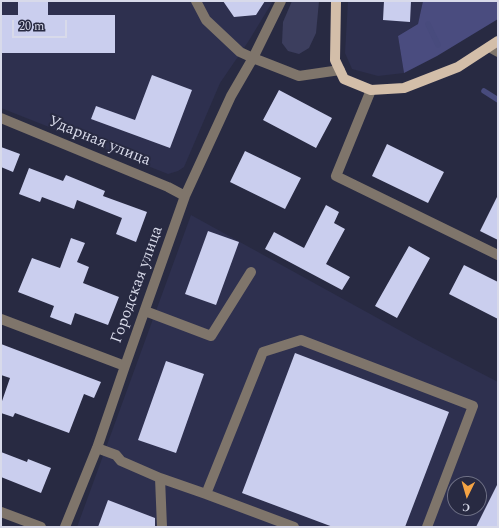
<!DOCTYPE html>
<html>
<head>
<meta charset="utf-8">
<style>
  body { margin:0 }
  #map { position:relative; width:499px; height:528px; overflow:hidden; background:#282a42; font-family:Spectral,serif }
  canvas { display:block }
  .frame { position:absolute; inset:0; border:2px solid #d8daea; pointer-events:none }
  .north { position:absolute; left:447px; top:476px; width:40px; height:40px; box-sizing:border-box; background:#282a42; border:1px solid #6e7085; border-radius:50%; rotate:185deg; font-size:11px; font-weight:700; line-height:16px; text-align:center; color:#d8daea }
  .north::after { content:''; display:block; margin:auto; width:14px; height:18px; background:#f4a344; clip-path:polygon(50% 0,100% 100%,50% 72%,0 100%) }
  .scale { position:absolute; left:12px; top:20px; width:55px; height:18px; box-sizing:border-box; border:2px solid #d8daea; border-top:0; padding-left:5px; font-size:12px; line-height:14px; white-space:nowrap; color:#d8daea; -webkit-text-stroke:3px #282a42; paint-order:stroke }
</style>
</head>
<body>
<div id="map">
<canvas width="499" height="528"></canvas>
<div class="frame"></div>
<div class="north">С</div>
<div class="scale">20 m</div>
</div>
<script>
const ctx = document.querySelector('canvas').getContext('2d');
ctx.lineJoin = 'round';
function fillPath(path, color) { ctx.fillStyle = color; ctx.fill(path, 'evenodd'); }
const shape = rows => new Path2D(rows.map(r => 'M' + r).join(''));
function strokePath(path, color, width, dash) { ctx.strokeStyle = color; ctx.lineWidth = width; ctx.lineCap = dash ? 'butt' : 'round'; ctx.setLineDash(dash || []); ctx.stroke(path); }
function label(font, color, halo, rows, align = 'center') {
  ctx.font = font + ' Spectral,serif'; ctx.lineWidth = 4; ctx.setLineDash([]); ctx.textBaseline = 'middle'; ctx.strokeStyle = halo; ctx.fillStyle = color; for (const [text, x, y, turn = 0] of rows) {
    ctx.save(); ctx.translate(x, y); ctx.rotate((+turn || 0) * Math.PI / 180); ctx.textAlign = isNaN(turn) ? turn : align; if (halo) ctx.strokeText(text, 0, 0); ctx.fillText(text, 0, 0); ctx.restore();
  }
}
fillPath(shape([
  [1,1,273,1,248,42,220,83,184,167,178,171,168,174,1,108],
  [348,1,423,1,418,24,398,36,404,73,378,76,352,69,345,53],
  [191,215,419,341,498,382,498,527,77,527],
  [455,484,479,484,479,508,455,508]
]), '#2e304f');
fillPath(shape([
  [292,1,319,1,316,33,309,48,299,54,288,51,282,43,283,22]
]), '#3c3e5e');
fillPath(shape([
  [423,1,498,1,498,19,437,56,404,73,398,36,418,24]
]), '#4a4c7f');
strokePath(shape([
  [428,24,438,45],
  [484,91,498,100]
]), '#484b7d', 5.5);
fillPath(shape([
  [18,1,48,1,48,15,115,15,115,53,1,53,1,15,18,15],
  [223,1,265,1,256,15,234,17],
  [384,1,411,1,410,22,383,20],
  [152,75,192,90,170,148,91,119,96,106,135,120],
  [279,90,332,118,316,148,263,120],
  [387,144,444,172,428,203,372,176],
  [1,147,20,154,13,172,1,167],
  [245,151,301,178,285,209,230,182],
  [29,168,63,181,66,175,105,191,103,196,147,212,136,242,116,234,122,218,77,200,74,209,42,197,40,202,19,194],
  [498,195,498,240,480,231],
  [326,205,339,212,334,223,345,229,326,264,350,277,342,290,265,249,274,232,304,248],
  [208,231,239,242,216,305,185,294],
  [71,238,85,243,77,262,89,267,83,283,119,297,108,325,75,313,71,325,50,317,54,306,18,292,32,258,60,268],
  [409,246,430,258,397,318,375,306],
  [464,265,498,282,498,319,449,294],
  [1,344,101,382,94,398,84,394,69,433,15,413,13,417,1,413,1,404,10,378,1,375],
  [295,353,449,412,405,527,333,527,242,493],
  [166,361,204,374,176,453,138,440],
  [1,452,27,462,28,459,51,468,41,493,1,477],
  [498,483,498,527,476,527],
  [108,500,155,518,155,527,98,527]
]), '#caceee');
strokePath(shape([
  [196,1,206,20,240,52,253,58,299,76,340,70],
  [489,47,498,52],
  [371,90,336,176,498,255],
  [1,118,168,187,185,196],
  [145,311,211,336,251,272],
  [1,319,125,366],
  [97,448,116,455,121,461,160,478,206,494,294,527],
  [160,478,162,527],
  [206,494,263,352,301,340,473,406,427,527],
  [1,512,41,527],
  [65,527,97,448,125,366,185,196,231,96,253,58,281,1]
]), '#7f756b', 10);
strokePath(shape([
  [336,1,335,60,344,79,371,90,404,88,458,67,498,41]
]), '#d3bea9', 10);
label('16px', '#d8daea', '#282a42', [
  ["Ударная улица",99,142,22],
  ["Городская улица",138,285,-70]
]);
</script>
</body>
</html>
